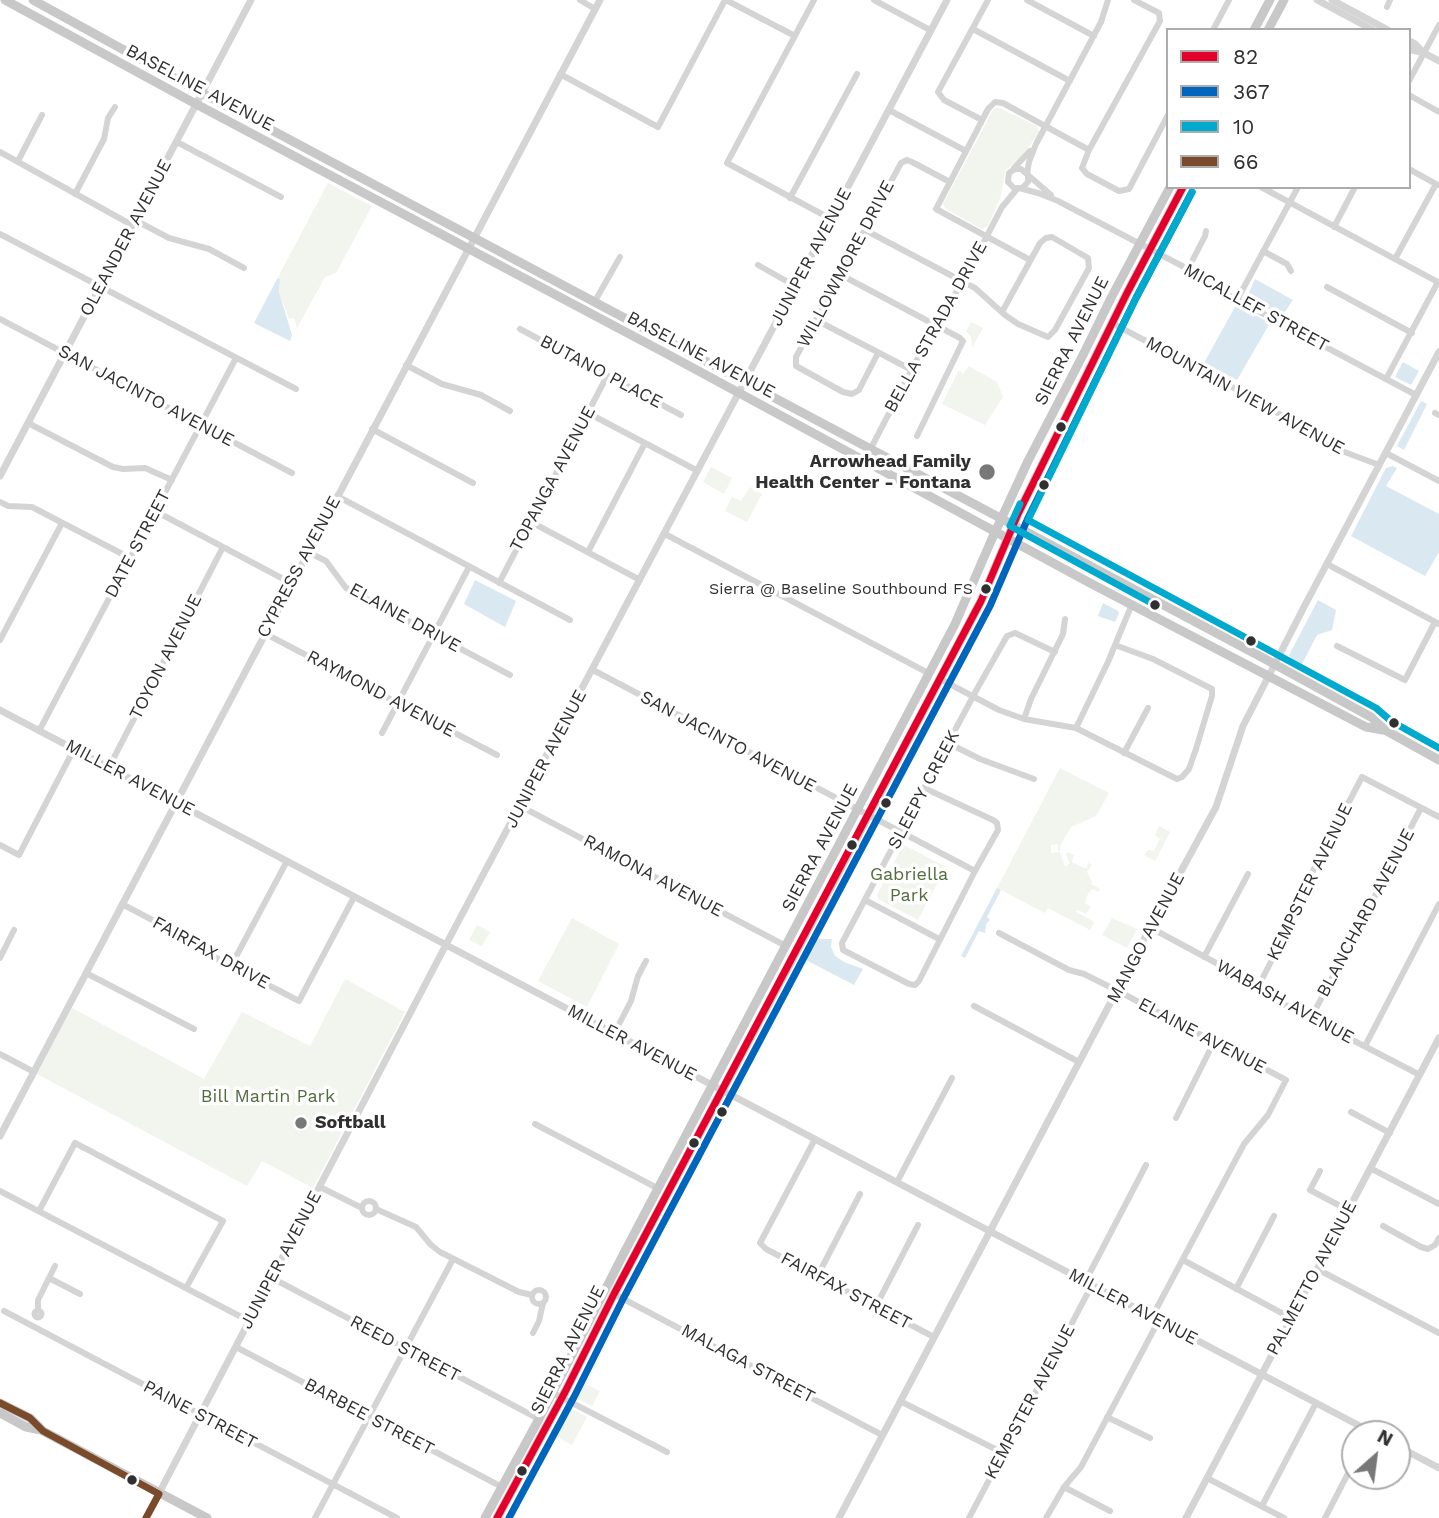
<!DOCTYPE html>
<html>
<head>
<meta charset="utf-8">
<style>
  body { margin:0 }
  #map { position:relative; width:1439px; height:1518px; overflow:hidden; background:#fff; font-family:"Work Sans",sans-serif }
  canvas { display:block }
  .legend { position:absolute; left:1166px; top:28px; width:245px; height:161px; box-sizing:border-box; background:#fff; border:2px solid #acacac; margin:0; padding:9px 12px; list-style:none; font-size:21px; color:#303030 }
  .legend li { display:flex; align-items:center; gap:14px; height:35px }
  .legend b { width:35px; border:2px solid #acacac }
  .north { position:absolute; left:1341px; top:1420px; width:70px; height:70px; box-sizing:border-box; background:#fff; border:2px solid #acacac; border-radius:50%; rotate:28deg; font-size:19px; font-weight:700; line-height:28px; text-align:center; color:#303030 }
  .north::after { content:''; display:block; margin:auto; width:24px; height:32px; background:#787878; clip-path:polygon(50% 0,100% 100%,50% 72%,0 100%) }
</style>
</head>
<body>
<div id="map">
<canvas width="1439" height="1518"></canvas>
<ul class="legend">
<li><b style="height:9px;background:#e4002b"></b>82</li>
<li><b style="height:9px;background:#0065bd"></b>367</li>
<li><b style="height:9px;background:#00a9ce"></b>10</li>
<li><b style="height:9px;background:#7a4b2a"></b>66</li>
</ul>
<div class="north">N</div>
</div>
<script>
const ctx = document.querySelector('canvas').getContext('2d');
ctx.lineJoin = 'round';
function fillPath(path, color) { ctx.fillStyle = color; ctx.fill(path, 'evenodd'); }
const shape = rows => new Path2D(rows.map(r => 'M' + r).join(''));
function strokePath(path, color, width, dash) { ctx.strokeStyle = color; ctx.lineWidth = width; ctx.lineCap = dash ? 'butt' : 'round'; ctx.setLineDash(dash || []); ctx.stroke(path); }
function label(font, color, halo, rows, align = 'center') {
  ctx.font = font + ' "Work Sans",sans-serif'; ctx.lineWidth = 7; ctx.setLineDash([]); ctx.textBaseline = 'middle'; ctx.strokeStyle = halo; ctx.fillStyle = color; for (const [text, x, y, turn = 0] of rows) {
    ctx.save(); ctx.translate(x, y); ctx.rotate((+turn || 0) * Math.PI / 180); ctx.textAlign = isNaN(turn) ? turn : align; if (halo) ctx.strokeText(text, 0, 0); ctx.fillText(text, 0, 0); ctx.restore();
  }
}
fillPath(shape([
  [997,107,1035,125,1037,126,1039,132,1024,154,1006,170,1004,177,1001,196,988,226,982,229,946,209,943,204,993,110],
  [328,183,372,206,336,273,325,277,297,328,294,318,289,319,279,292,280,280,277,279],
  [971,322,983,328,972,348,971,337,966,331],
  [969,366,997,382,1003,397,985,425,942,404,959,370,963,374],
  [711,467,732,478,724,494,703,482],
  [750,487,762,494,747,522,725,511,732,497,741,501],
  [1060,768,1109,793,1096,816,1071,827,1060,846,1060,851,1058,851,1058,844,1051,845,1051,853,1060,852,1065,867,1070,863,1066,855,1067,852,1074,855,1072,862,1084,868,1087,868,1088,863,1092,865,1087,872,1092,882,1091,884,1100,889,1098,892,1092,889,1086,897,1085,903,1091,907,1086,914,1077,910,1076,912,1093,921,1094,923,1090,930,1048,908,1045,913,997,888],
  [1159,826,1170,832,1155,861,1144,855,1148,850,1154,851,1160,839,1155,835],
  [906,846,946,867,918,920,878,899,877,895,902,847],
  [572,918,619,944,587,1007,538,981],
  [1112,918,1137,929,1127,948,1102,935],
  [477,925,490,932,482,946,469,940],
  [345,979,405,1012,313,1188,262,1161,247,1186,37,1074,72,1008,204,1079,242,1012,310,1046],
  [579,1381,600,1391,592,1406,578,1399,575,1390],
  [569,1408,587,1417,572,1445,551,1434,563,1410]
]), '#f1f5ed');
fillPath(shape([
  [277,279,280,279,279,292,292,335,290,341,254,323],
  [1255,279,1293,300,1282,316,1249,299,1248,295],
  [1236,305,1270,323,1237,380,1204,363],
  [1403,362,1419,371,1411,385,1395,377],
  [1421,401,1427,404,1404,450,1397,446],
  [1393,466,1397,468,1386,486,1439,514,1439,552,1425,576,1351,536,1386,468],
  [475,580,516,601,505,627,464,604],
  [1318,600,1336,610,1332,630,1317,635,1301,666,1293,663,1289,655],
  [1103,603,1118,611,1119,613,1115,622,1098,616],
  [997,888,1001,890,987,917,990,920,986,924,985,933,979,931,965,958,961,956],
  [816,939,832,939,831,947,835,956,844,962,863,969,854,985,804,959]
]), '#dae8f2');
strokePath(shape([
  [580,0,595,9],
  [726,0,795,36],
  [814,0,727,163,831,219],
  [874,0,930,30],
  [1027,0,1094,36],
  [1134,0,1159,13,1160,21,1089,150,1082,168,1087,174,1119,191,1129,189,1168,115],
  [1387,7,1390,0],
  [973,29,1070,81],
  [1213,30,1229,0],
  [560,74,658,127,725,0],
  [1409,81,1439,25],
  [1409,95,1439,112],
  [889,110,966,151],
  [982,120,944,100,938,92,988,0],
  [177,142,281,197],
  [0,152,132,225],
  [18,161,42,115],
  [1014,168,1030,151],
  [1409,169,1438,185],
  [1027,174,1029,162,1036,144,1101,22,1108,0],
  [1028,175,1028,182,1022,188,1014,188,1008,182,1009,173,1015,169,1021,169,1051,195],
  [1261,187,1438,282,1386,379],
  [1019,188,1038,193,1058,201,1188,269,1211,286,1416,395],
  [75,194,104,139,108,118,115,107],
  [790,198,857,74],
  [135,220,169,238,209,249,244,268],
  [1334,227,1355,187],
  [865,230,975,288,1005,315,1018,324,1048,337,1055,330,1089,268,1088,258,1052,237,1046,238,1040,243,1002,312],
  [0,234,296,389],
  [1263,251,1287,264,1291,271],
  [1395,259,1436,184],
  [1030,260,936,209,988,109,995,102,1003,103,1089,150],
  [758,265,795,286],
  [1188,269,1205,236,1206,231],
  [841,275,960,338,963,341,917,436],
  [1327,287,1412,333],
  [1237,300,1298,187],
  [595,301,620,257],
  [0,319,292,473],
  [816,320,912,370],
  [1112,323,1245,394,1288,419,1308,434,1334,448,1379,465],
  [520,329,681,415],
  [878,353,859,390,852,394,843,392,796,366,796,357,901,163,907,160,912,162,950,182],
  [406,365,442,384,481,395,510,411],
  [588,413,698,471],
  [1435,413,1439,415],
  [28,423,113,467,123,469,145,468,172,480],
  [372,429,473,483],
  [871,448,935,325,963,282,1002,207,1017,189],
  [1386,453,1439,481],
  [337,496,570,620],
  [0,502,8,506,32,507,130,558],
  [155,511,291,583],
  [531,522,640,580],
  [665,534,930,674],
  [308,552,326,561,346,588,510,675],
  [588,552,645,443],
  [1327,564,1439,624],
  [499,583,607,376],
  [264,633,497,755],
  [0,640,62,523],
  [1337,646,1405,680,1435,622],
  [593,670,975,871],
  [940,679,999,710,1024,719,1076,728,1169,775,1177,779,1182,777,1189,769,1196,749,1212,696,1212,689,1153,659,1115,645],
  [1024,719,1031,699,1063,634,1065,619],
  [1076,728,1108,662,1132,604],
  [39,731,236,358],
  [382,733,469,567],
  [948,743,980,759,1034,779],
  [1124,753,1148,708],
  [109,767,223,547],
  [924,788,993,820,997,823,998,830,975,871,919,981,915,985,909,984,843,950,842,943,924,788,977,689,1007,636,1015,633,1055,652],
  [520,806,786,946],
  [0,845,19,855,74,749],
  [865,900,939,939],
  [122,904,175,932,201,950,299,1001,354,897],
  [1151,928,1246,979,1283,1004,1420,1075],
  [999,933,1069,970,1084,974,1118,991,1286,1080,1268,1115,1244,1144,1152,1317],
  [1204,957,1248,874],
  [0,958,14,930],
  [231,966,287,861],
  [86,973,194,1029],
  [1258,987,1299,907,1305,886,1362,777,1439,817],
  [974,1006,1079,1062],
  [1311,1018,1421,808],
  [614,1034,631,1001,638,976,646,961],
  [1365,1046,1439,904],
  [0,1054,34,1072],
  [1351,1112,1390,1133],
  [1176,1118,1214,1042],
  [535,1124,659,1189],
  [815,1139,760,1243,766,1249,934,1337],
  [1370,1168,1439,1204],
  [1320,1171,1310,1190,1348,1210],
  [897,1182,952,1078],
  [320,1187,362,1208],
  [0,1191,249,1321],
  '362 1208a7 7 0 1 1 14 0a7 7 0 1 1-14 0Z',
  [376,1209,416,1227,431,1245,440,1252,519,1292,532,1295],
  [39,1211,75,1143,223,1221,186,1288],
  [1383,1226,1421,1247,1428,1249,1435,1245,1439,1238],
  [1183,1260,1291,1318],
  [1317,1269,1439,1333],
  [818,1275,860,1194],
  [49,1278,80,1294],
  [272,1278,539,1419],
  [1085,1282,1146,1165],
  [1236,1289,1274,1216],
  '532 1297a7 7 0 1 1 14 0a7 7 0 1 1-14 0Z',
  [614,1294,882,1435],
  [876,1306,918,1225],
  [38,1310,38,1300,55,1266],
  '34.5 1314a3.5 3.5 0 1 1 7 0a3.5 3.5 0 1 1-7 0Z',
  [4,1311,397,1518],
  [533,1333,539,1321,543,1303],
  [236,1347,502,1487],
  [553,1393,667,1452],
  [900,1401,1003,1453],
  [1107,1417,1150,1438],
  [1207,1478,1284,1518],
  [1064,1487,1110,1511],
  [1262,1506,1316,1403],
  [315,1518,453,1259],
  [969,1518,1092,1285],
  [1046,1518,1064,1487,1081,1467,1159,1320],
  [1325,1518,1355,1460]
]), '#d4d4d4', 6);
strokePath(shape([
  [1317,0,1373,30],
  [1332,0,1388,30],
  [1409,41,1415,44,1424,53],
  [1409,49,1424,53,1439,61],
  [0,476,251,0],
  [0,710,1375,1434],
  [0,1136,600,0],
  [1397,1446,1439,1468],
  [146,1518,450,937,947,0],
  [839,1518,1135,956,1216,807,1243,726,1305,605,1439,352],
  [1186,1518,1439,1038]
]), '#d4d4d4', 7);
strokePath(shape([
  [5,0,196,104,669,355,1090,583,1366,727,1383,730],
  [33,0,202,93,1265,659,1371,717,1385,730,1439,760],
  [1254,30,1270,0],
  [1268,30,1284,0],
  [0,1403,30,1418,43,1431,207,1518],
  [0,1413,26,1427,41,1430],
  [485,1518,539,1419,624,1253,955,624,991,541,1028,461,1084,353,1111,298,1170,187],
  [497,1518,565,1392,614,1294,842,865,981,601,1018,514,1127,293,1183,187]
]), '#c8c8c8', 9);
strokePath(shape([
  [497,1518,565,1392,614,1294,981,601,1018,514,1127,293,1183,187]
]), '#e4002b', 7);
strokePath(shape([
  [509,1518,574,1397,623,1299,990,606,1028,518,1136,298,1192,192]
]), '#0065bd', 7);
strokePath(shape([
  [1192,192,1136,298,1028,520,1376,708,1391,721,1439,748],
  [1020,504,1010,526,1155,605]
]), '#00a9ce', 7);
strokePath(shape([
  [0,1403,30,1418,43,1431,159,1494,146,1518]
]), '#7a4b2a', 7);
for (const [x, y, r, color] of [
  [1061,427,6,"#303030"],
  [987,472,9,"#787878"],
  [1044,485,6,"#303030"],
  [986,589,6,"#303030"],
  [1155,605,6,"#303030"],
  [1251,641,6,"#303030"],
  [1394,723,6,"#303030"],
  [886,803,6,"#303030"],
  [852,845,6,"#303030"],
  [722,1112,6,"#303030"],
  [301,1123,7,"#787878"],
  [694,1143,6,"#303030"],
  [522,1471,6,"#303030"],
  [132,1480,6,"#303030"]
]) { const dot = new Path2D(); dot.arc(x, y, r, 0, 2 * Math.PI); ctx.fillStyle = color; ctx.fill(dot); strokePath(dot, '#fff', 2.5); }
label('16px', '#303030', '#fff', [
  ["Sierra @ Baseline Southbound FS",973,589]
], 'right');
label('18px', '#303030', '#fff', [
  ["BASELINE AVENUE",200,88,28],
  ["OLEANDER AVENUE",126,238,-62],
  ["JUNIPER AVENUE",811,257,-62],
  ["WILLOWMORE DRIVE",846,264,-62],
  ["MICALLEF STREET",1256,308,29],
  ["BELLA STRADA DRIVE",936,327,-61],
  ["SIERRA AVENUE",1072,341,-63],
  ["BASELINE AVENUE",701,355,28],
  ["BUTANO PLACE",601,372,28],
  ["SAN JACINTO AVENUE",146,396,28],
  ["MOUNTAIN VIEW AVENUE",1245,396,29],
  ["TOPANGA AVENUE",553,479,-62],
  ["DATE STREET",138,544,-62],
  ["CYPRESS AVENUE",299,567,-62],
  ["ELAINE DRIVE",405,618,29],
  ["TOYON AVENUE",166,657,-63],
  ["RAYMOND AVENUE",381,694,28],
  ["SAN JACINTO AVENUE",728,742,28],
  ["JUNIPER AVENUE",546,759,-62],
  ["MILLER AVENUE",130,778,28],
  ["SLEEPY CREEK",924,790,-62],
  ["SIERRA AVENUE",820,848,-62],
  ["RAMONA AVENUE",653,876,28],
  ["KEMPSTER AVENUE",1310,882,-64],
  ["BLANCHARD AVENUE",1366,913,-62],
  ["MANGO AVENUE",1146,938,-62],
  ["FAIRFAX DRIVE",211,953,29],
  ["WABASH AVENUE",1285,1002,29],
  ["ELAINE AVENUE",1202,1036,28],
  ["MILLER AVENUE",632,1043,28],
  ["JUNIPER AVENUE",281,1260,-62],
  ["PALMETTO AVENUE",1312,1278,-62],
  ["FAIRFAX STREET",846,1291,28],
  ["MILLER AVENUE",1133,1307,28],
  ["REED STREET",405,1349,28],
  ["SIERRA AVENUE",568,1350,-63],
  ["MALAGA STREET",748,1364,28],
  ["KEMPSTER AVENUE",1030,1402,-62],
  ["PAINE STREET",200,1415,28],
  ["BARBEE STREET",369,1417,28]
]);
label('bold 18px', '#303030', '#fff', [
  ["Arrowhead Family",971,462],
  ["Health Center - Fontana",971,483],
  ["Softball",315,1123,"left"]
], 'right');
label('18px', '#516d3c', '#fff', [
  ["Gabriella",909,875],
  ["Park",909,896],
  ["Bill Martin Park",268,1097]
]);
</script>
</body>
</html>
